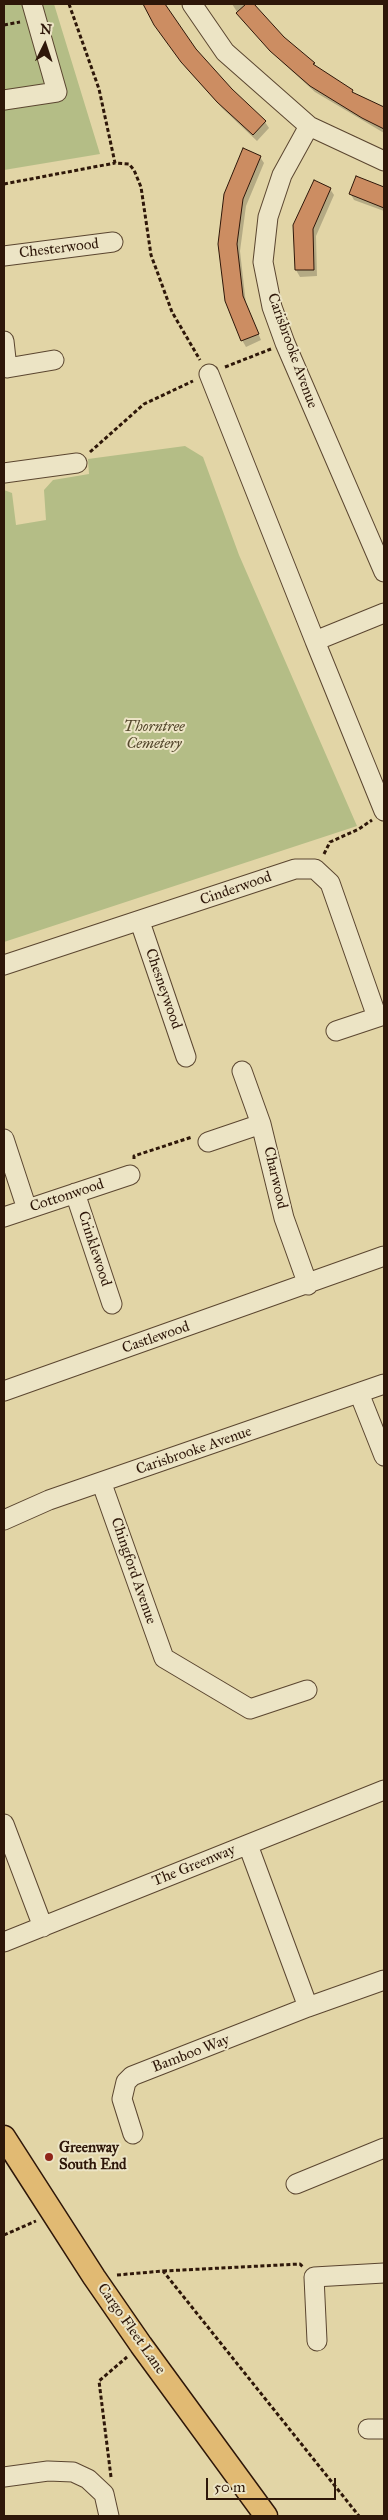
<!DOCTYPE html>
<html>
<head>
<meta charset="utf-8">
<style>
  body { margin:0 }
  #map { position:relative; width:388px; height:2520px; overflow:hidden; background:#e2d5a6; font-family:"IM FELL Great Primer",serif }
  canvas { display:block }
  .frame { position:absolute; inset:0; border:5px solid #2e1709; pointer-events:none }
  .north { position:absolute; left:20px; top:20px; width:50px; height:50px; -webkit-text-stroke:4px #ece4c5; paint-order:stroke; rotate:4deg; font-size:14px; font-weight:700; line-height:20px; text-align:center; color:#2e1709 }
  .north::after { content:''; display:block; margin:auto; width:18px; height:22px; background:#2e1709; clip-path:polygon(50% 0,100% 100%,50% 72%,0 100%) }
  .scale { position:absolute; left:206px; top:2478px; width:130px; height:22px; box-sizing:border-box; border:2px solid #2e1709; border-top:0; padding-left:6px; font-size:15px; line-height:18px; white-space:nowrap; color:#2e1709; -webkit-text-stroke:4px #ece4c5; paint-order:stroke }
</style>
</head>
<body>
<div id="map">
<canvas width="388" height="2520"></canvas>
<div class="frame"></div>
<div class="north">N</div>
<div class="scale">50 m</div>
</div>
<script>
const ctx = document.querySelector('canvas').getContext('2d');
ctx.lineJoin = 'round';
function fillPath(path, color) { ctx.fillStyle = color; ctx.fill(path, 'evenodd'); }
const shape = rows => new Path2D(rows.map(r => 'M' + r).join(''));
function strokePath(path, color, width, dash) { ctx.strokeStyle = color; ctx.lineWidth = width; ctx.lineCap = dash ? 'butt' : 'round'; ctx.setLineDash(dash || []); ctx.stroke(path); }
function label(font, color, halo, rows, align = 'center') {
  ctx.font = font + ' "IM FELL Great Primer",serif'; ctx.lineWidth = 4; ctx.setLineDash([]); ctx.textBaseline = 'middle'; ctx.strokeStyle = halo; ctx.fillStyle = color; for (const [text, x, y, turn = 0] of rows) {
    ctx.save(); ctx.translate(x, y); ctx.rotate((+turn || 0) * Math.PI / 180); ctx.textAlign = isNaN(turn) ? turn : align; if (halo) ctx.strokeText(text, 0, 0); ctx.fillText(text, 0, 0); ctx.restore();
  }
}
fillPath(shape([
  [4,4,54,4,100,154,4,170],
  [185,446,203,457,239,555,357,826,4,942,4,490,12,493,16,525,46,520,44,490,53,480,89,474,88,459]
]), '#b4bd86');
fillPath(shape([
  [145,4,164,4,195,50,231,90,265,122,269,128,257,141,222,108,186,68,157,27],
  [232,4,253,4,283,38,316,68,354,94,384,108,384,133,315,92,283,63,243,21],
  [260,157,264,163,246,206,240,251,246,304,261,340,246,347,242,340,219,244],
  [357,177,384,188,384,211,354,200,350,193],
  [330,189,334,195,316,236,317,276,300,277,296,270,295,225]
]), '#0003');
const building = shape([
  [143,4,165,4,196,49,232,89,266,121,253,135,217,102,181,62,154,25,143,4],
  [246,4,254,4,284,37,315,63,313,64,353,90,352,92,384,107,384,129,362,118,310,86,270,51,236,13,246,4],
  [243,148,261,156,243,199,237,244,243,296,259,334,241,341,225,301,218,244,224,194,243,148],
  [356,176,384,187,384,208,349,194,356,176],
  [314,180,331,188,313,229,314,270,295,270,293,225,314,180]
]);
fillPath(building, '#cc8d62');
strokePath(building, '#2e1709', 1);
const minor = shape([
  [192,4,225,52,309,126,384,161],
  [4,100,57,92,32,4],
  [309,126,282,175,268,217,263,262,272,307,285,343,384,572],
  [4,256,113,242],
  [4,341,7,368,54,360],
  [209,374,315,641,384,613],
  [4,473,77,463],
  [315,641,384,811],
  [140,922,186,1057],
  [4,965,295,869,315,869,330,883,377,1017],
  [336,1031,384,1015],
  [242,1071,261,1124],
  [4,1139,27,1209],
  [208,1142,261,1124,284,1218,308,1285],
  [75,1193,112,1304],
  [4,1217,130,1175],
  [4,1391,384,1256],
  [359,1393,384,1456],
  [102,1484,164,1658,250,1709,307,1690],
  [4,1520,49,1500,384,1384],
  [4,1824,43,1927],
  [248,1845,308,2007,384,1980],
  [4,1942,384,1790],
  [133,2134,122,2099,126,2082,132,2076,308,2007],
  [296,2184,384,2148],
  [317,2341,314,2277,384,2273],
  [368,2429,384,2429],
  [4,2477,48,2471,73,2472,88,2479,104,2494,109,2516]
]);
const major = shape([
  [4,2137,94,2277,141,2345,266,2516]
]);
strokePath(minor, '#5b4630', 21);
strokePath(major, '#2e1709', 25);
strokePath(shape([
  [69,4,99,89,115,163,129,164,134,170,141,187,151,255,172,312,200,360],
  [4,25,20,22],
  [4,184,115,163],
  [225,367,271,349],
  [90,452,144,404,193,381],
  [324,854,330,842,359,829,372,820],
  [134,1159,134,1156,192,1137],
  [4,2235,36,2221],
  [163,2271,300,2264,303,2267],
  [117,2275,163,2271,359,2516],
  [111,2477,99,2381,127,2357]
]), '#2e1709', 3, [4, 2.5]);
strokePath(minor, '#ece4c5', 19);
strokePath(major, '#e1ba73', 22);
for (const [x, y, r, color] of [
  [49,2157,5,"#8f2418"]
]) { const dot = new Path2D(); dot.arc(x, y, r, 0, 2 * Math.PI); ctx.fillStyle = color; ctx.fill(dot); strokePath(dot, '#ece4c5', 2); }
label('15px', '#2e1709', '#ece4c5', [
  ["Chesterwood",59,249,-7],
  ["Carisbrooke Avenue",292,351,70],
  ["Cinderwood",236,889,-19],
  ["Chesneywood",163,989,71],
  ["Charwood",275,1178,77],
  ["Cottonwood",67,1196,-18],
  ["Crinklewood",94,1249,72],
  ["Castlewood",156,1338,-19],
  ["Carisbrooke Avenue",194,1451,-19],
  ["Chingford Avenue",133,1571,71],
  ["The Greenway",194,1866,-22],
  ["Bamboo Way",191,2054,-21],
  ["Cargo Fleet Lane",131,2329,55]
]);
label('italic 15px', '#56492e', '#ece4c5', [
  ["Thorntree",154,727],
  ["Cemetery",154,744]
]);
label('bold 15px', '#2e1709', '#ece4c5', [
  ["Greenway",59,2148],
  ["South End",59,2165]
], 'left');
</script>
</body>
</html>
